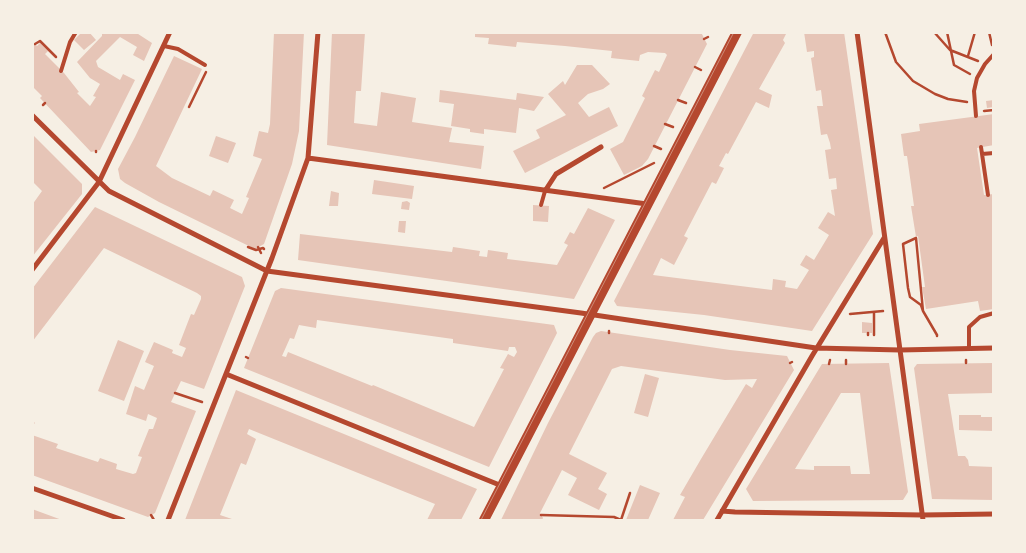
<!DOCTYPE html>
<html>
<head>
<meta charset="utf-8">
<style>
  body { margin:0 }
  #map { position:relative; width:1026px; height:553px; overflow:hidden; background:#f6efe4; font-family:"Asap Condensed",sans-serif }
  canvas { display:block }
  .frame { position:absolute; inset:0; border:34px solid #f6efe4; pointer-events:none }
</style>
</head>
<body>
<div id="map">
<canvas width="1026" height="553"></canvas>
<div class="frame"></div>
</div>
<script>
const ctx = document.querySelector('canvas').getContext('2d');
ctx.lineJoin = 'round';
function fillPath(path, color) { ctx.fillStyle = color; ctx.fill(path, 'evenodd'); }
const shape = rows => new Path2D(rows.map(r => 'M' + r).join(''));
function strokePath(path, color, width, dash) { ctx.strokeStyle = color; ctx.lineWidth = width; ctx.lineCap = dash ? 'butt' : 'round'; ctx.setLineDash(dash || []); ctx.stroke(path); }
fillPath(shape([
  [82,32,89,32,96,40,84,50,74,40],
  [102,32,135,32,152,43,144,61,133,55,137,47,120,37,96,61,98,67,120,80,123,74,135,80,100,150,91,152,40,98,42,96,32,86,32,41,37,46,40,43,48,51,45,54,64,73,79,92,77,93,90,106,96,97,93,96,100,84,90,78,77,62,102,36],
  [274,32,304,32,299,131,292,164,264,244,255,249,159,202,125,183,120,179,118,169,135,137,174,56,202,69,156,166,172,178,210,196,213,190,234,200,230,208,242,214,249,198,246,197,262,159,253,156,259,131,268,133,270,124],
  [332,32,365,32,361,91,356,91,354,123,377,126,381,92,416,98,412,122,452,128,449,142,484,146,481,169,327,145],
  [475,32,701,32,707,44,648,159,642,166,624,175,610,149,623,142,645,98,642,96,655,70,659,72,667,55,665,53,648,52,640,55,639,61,611,58,612,51,565,46,517,42,516,47,488,44,489,38,475,37],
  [754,32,787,32,783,40,785,43,759,89,772,95,769,108,756,102,728,154,726,153,719,166,724,168,716,184,712,182,684,236,688,238,674,265,661,258,653,275,772,290,773,279,786,281,785,287,797,289,809,270,800,265,806,255,814,260,829,235,818,228,828,212,835,216,831,190,837,189,836,178,829,179,825,150,831,149,830,143,827,134,821,135,817,106,823,106,821,90,816,91,811,58,814,57,814,51,807,52,804,32,844,32,873,234,812,331,704,315,617,306,614,301],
  [577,65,592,65,610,84,603,89,588,94,578,103,589,117,609,107,618,126,525,173,513,151,540,138,536,130,566,115,548,94,563,81,565,85],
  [440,90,516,100,517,93,544,97,534,111,519,108,516,133,484,129,484,134,470,132,470,129,451,126,454,104,439,102],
  [994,100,994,107,987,108,986,101],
  [994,114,994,145,977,148,984,195,994,194,994,309,980,311,978,301,926,309,922,287,925,287,918,236,916,237,911,206,914,206,907,156,904,156,901,134,920,131,919,124],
  [32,134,82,184,82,194,32,257,32,205,42,191,32,181],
  [216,136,236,143,228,163,209,156],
  [374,180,414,186,412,199,372,194],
  [331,191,339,193,338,206,329,206],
  [407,201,410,203,409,210,401,209,402,202],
  [533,205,549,206,548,222,533,221],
  [95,207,242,277,245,286,204,389,181,381,171,402,196,411,155,513,148,517,32,475,32,435,58,444,56,448,98,462,100,458,117,464,116,469,133,474,136,473,142,457,138,456,149,429,153,429,157,418,148,414,146,421,126,414,135,386,144,390,154,366,145,362,154,342,173,350,172,353,182,357,186,348,179,345,191,314,194,315,201,299,201,296,197,293,104,248,32,342,32,289],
  [588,208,615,220,574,299,298,260,300,234,452,252,453,247,480,251,479,256,487,257,488,250,508,253,507,259,557,265,568,245,564,243,570,232,574,234],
  [399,221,406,221,405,233,398,232],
  [281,288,554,325,557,333,489,467,244,368,275,291],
  [317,320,453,339,453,343,508,351,509,347,515,347,517,352,514,357,508,354,500,368,504,369,474,427,373,385,372,386,288,352,286,357,282,356,290,338,294,339,299,325,316,328],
  [862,322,872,323,872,333,862,333],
  [601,331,730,350,787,356,794,370,703,520,673,520,685,497,680,495,701,459,746,384,752,388,757,379,725,380,621,366,612,369,569,454,607,473,598,489,607,494,599,510,568,495,577,478,562,470,540,513,543,518,542,520,501,520,548,423,593,337,596,333],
  [118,340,144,351,124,401,98,391],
  [889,363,908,492,903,500,753,501,746,489,822,364],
  [841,393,860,393,870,474,851,474,850,466,814,466,814,470,795,469],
  [994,363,994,393,948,394,958,456,965,456,968,460,969,466,994,467,994,500,932,499,914,368,917,364],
  [645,374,659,378,648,417,634,413],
  [236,390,366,443,477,489,461,520,427,520,435,504,249,429,247,434,256,439,246,465,241,463,220,515,235,520,185,520],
  [959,415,981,415,981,417,994,417,994,431,959,430],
  [640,485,660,493,648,520,626,520],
  [32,509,62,520,32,520]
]), '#e6c5b7');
strokePath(shape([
  [885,32,896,62,913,81,935,94,948,99,967,102],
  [934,32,950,50,978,61],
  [947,32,954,65,970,74],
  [989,32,992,45],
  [704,39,708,37],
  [35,44,40,41,56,57],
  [968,56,975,32],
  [695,67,701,70],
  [678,100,686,103],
  [43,105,45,103],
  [189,107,206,72],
  [984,111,994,110],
  [665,124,673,127],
  [654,146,661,149],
  [96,151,96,152],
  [604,188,654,163],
  [248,247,256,250,263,248,264,249],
  [258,247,261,253],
  [923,311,916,238,903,244,908,288,910,297,921,305,923,311,937,335,937,336],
  [874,313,874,335],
  [850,314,883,311],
  [609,333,609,331],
  [868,335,868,333],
  [246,357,248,358],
  [790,363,792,362],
  [966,363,966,360],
  [829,364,830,360],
  [846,364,846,360],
  [175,393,202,402],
  [32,424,33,423],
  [151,515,154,520],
  [541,515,614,517,621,520],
  [621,520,630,493]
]), '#b5482f', 2.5);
strokePath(shape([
  [164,46,178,49,205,65],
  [61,71,70,42,76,32],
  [976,116,974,91,977,78,985,64,994,54],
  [981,147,988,195],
  [982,154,994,153],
  [541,205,545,191],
  [969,349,969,327,980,317,994,313]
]), '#b5482f', 4);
strokePath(shape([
  [857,32,923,520],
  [32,115,109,191,267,271,581,313,816,348,900,350,994,348],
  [308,158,647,204],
  [545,191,556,174,601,147],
  [32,270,99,182,170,32],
  [226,374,502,486],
  [32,488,123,520],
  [722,511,735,512,922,515,994,514],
  [168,520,272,258,308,158,318,32],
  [717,520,812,356,884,238]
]), '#b5482f', 5);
strokePath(shape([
  [484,520,737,32]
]), '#b5482f', 10);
strokePath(shape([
  [481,520,734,32]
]), '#cf8b77', 1);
</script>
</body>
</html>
